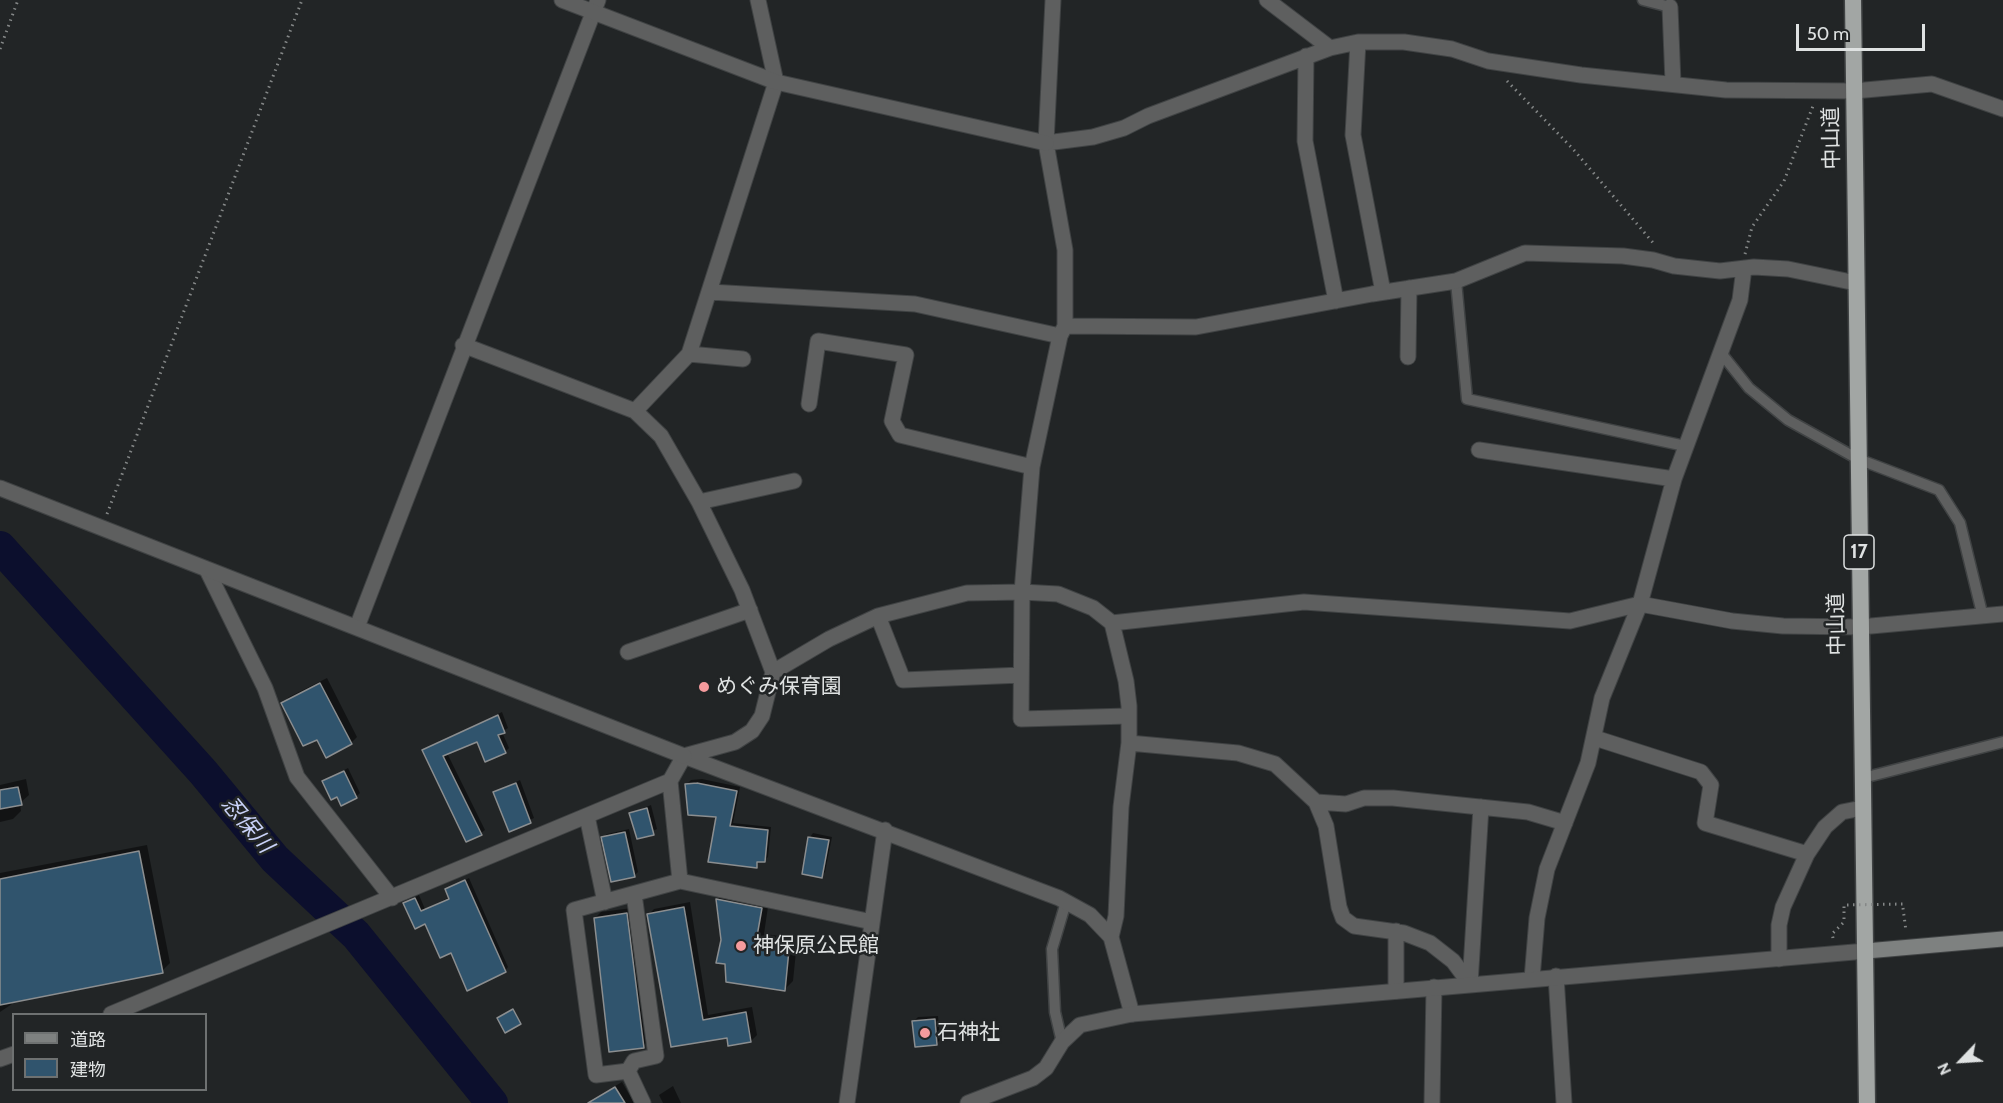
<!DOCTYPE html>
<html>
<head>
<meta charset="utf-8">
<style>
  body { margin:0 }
  #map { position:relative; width:2003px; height:1103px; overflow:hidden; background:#222526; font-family:Cabin,"Noto Sans JP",sans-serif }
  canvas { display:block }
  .legend { position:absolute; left:12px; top:1013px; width:195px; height:78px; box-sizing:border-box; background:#222526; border:2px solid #6e7171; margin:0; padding:8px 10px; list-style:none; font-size:18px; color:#dfe2e2 }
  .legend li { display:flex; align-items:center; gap:12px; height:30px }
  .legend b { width:30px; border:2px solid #6e7171 }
  .north { position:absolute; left:1931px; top:1031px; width:60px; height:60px; -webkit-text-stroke:4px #222526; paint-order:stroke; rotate:245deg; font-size:16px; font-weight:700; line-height:24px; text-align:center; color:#dfe2e2 }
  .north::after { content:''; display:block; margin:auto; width:21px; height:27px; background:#dfe2e2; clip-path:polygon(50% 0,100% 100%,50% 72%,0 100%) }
  .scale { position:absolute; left:1796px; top:24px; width:129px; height:27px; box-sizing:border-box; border:3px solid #dfe2e2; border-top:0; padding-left:8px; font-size:18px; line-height:21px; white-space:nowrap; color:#dfe2e2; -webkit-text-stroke:4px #222526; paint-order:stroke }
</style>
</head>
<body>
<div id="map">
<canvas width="2003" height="1103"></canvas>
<ul class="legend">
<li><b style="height:8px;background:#7e8180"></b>道路</li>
<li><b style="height:16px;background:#30546d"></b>建物</li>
</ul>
<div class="north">N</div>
<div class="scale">50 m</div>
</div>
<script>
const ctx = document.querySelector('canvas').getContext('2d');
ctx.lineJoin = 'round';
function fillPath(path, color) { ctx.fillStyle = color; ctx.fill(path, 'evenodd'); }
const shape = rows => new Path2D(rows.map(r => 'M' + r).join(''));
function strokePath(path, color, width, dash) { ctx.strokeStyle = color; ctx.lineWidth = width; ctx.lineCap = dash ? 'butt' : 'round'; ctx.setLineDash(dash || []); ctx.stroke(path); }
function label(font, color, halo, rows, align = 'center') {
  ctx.font = font + ' Cabin,"Noto Sans JP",sans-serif'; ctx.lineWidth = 5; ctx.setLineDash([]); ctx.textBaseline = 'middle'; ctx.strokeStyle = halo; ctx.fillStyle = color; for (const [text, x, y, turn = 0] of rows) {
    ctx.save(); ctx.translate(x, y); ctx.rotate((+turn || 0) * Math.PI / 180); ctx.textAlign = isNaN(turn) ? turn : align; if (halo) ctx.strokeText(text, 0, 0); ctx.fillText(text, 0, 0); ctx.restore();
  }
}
fillPath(shape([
  [327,678,357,737,351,743,283,703,289,697],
  [502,712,508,728,502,732,509,748,505,752,478,740,447,753,485,830,481,833,424,750],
  [348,768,360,793,356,797,324,781],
  [26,779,29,795,20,803,21,811,13,819,0,822,0,785],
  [702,779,740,787,733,823,771,827,768,857,764,861,760,860,756,866,718,816,687,784,691,780],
  [520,780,534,818,509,830,495,792],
  [651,805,657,829,638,838,631,813],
  [629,829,638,872,634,876,603,838,607,834],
  [813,833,832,837,825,872,822,876,810,837],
  [147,845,170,963,162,971,11,1001,12,1004,0,1012,0,873],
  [469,878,508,967,505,971,452,951,405,903,419,895,425,909,450,897,446,890],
  [726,891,769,900,764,934,789,937,797,942,793,981,784,990,722,940,718,899],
  [690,902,708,1015,752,1007,757,1035,751,1041,728,1036,672,1046,648,915,654,909],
  [632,908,649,1040,643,1046,595,918,601,912],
  [514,1009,520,1022,500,1017],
  [938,1016,940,1040,936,1044,914,1021,918,1017],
  [622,1082,634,1103,589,1103,593,1099],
  [673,1086,681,1103,663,1103,659,1095]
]), '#0007');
strokePath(shape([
  [0,547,203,772,275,859,356,935,492,1103]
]), '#0c0f2d', 32);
const building = shape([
  [320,683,352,744,326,758,317,740,303,746,281,703,320,683],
  [498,715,505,733,498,735,506,753,485,762,477,742,443,756,482,835,466,842,422,750,498,715],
  [344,771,357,798,341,806,337,797,331,800,322,781,344,771],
  [516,783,531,823,509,832,493,792,516,783],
  [697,783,737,791,730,826,768,830,765,862,757,862,757,868,708,862,716,817,688,815,685,784,697,783],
  [18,787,22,805,0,809,0,790,18,787],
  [647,808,654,835,637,839,629,813,647,808],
  [625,832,635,877,611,882,601,837,625,832],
  [808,837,829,840,822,878,802,874,808,837],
  [139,851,163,973,0,1005,0,879,139,851],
  [465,880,506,972,467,991,451,953,440,958,425,924,415,929,403,903,415,898,421,911,449,899,445,889,465,880],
  [716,899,762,908,756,942,780,944,789,950,785,991,726,982,725,964,716,963,721,940,716,899],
  [684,907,703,1020,746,1012,751,1042,728,1046,727,1038,671,1047,647,914,684,907],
  [627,913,644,1048,609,1052,594,918,627,913],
  [513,1009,521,1024,505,1033,497,1018,513,1009],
  [935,1019,937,1045,915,1047,912,1021,935,1019],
  [615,1087,625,1103,588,1103,615,1087]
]);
fillPath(building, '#30546d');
strokePath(building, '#8b8e90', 1.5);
const service = shape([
  [1643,0,1670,7],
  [1456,281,1467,399,1685,446],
  [1721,353,1749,388,1788,420,1858,459,1939,490,1960,523,1983,617],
  [1863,778,2003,742],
  [1062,1042,1055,1012,1052,949,1066,902]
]);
const minor = shape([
  [1053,0,1046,143,1065,250,1065,326,1060,336,1032,467,1022,592,1021,719,1128,716],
  [1267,0,1330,48],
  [1670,7,1673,83],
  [1358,42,1353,135,1383,292],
  [1306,56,1305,141,1336,301],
  [1046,143,1093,137,1124,128,1148,116,1330,48,1358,42,1404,42,1452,49,1488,61,1581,75,1726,90,1854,91,1932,84,2003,109],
  [710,292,915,304,1060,336],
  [1065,326,1196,327,1372,294,1456,281,1525,253,1623,256,1653,260,1674,266,1720,271,1754,267,1788,269,1856,283],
  [689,354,743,359],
  [1408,357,1409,288],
  [809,404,818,341,906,355,892,421,900,435,1032,467],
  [635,411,689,354,776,82,758,0],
  [1479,450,1674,479],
  [699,502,794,481],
  [207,570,265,688,297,777,392,898],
  [878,616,903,680,1021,675],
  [1112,623,1304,602,1570,621,1640,604,1732,621,1783,626,1860,627,2003,614],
  [357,627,598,0],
  [628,652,750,610],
  [773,672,829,639,878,616,967,593,1022,592,1058,594,1093,608,1112,623,1126,681,1129,706,1129,743,1121,807,1116,916,1111,937],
  [1595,738,1701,772,1711,785,1705,823,1807,854],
  [1129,743,1238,753,1275,764,1316,802,1326,826,1339,907,1343,918,1354,926,1404,933,1430,943,1453,961,1470,984],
  [684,756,1059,898,1090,915,1111,937,1132,1014],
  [1316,802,1346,804,1364,798,1393,798,1528,812,1565,823],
  [587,816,605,902],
  [680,881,872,922],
  [1779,959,1779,925,1783,907,1807,854,1825,827,1842,812,1862,808],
  [1556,976,1564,1103],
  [1532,979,1537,918,1547,869,1588,763,1602,698,1640,604,1674,479,1740,300,1744,268],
  [1470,984,1481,807],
  [1396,991,1396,931],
  [111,1014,670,781,684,756,735,742,752,731,762,716,773,672,742,590,699,502,661,436,635,411,463,345],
  [0,1059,14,1054],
  [628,1071,634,1061,656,1056,634,894],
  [643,1103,628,1071,596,1075,574,910,680,881,670,781],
  [847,1103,885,830],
  [1432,1103,1434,987]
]);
const tertiary = shape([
  [562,0,776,82,1046,143],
  [0,488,684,756],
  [968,1103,1033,1078,1046,1068,1062,1042,1080,1025,1132,1014,1866,951]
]);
const secondary = shape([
  [1866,951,2003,939]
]);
const trunk = shape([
  [1853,0,1867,1103]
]);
strokePath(service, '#404344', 13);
strokePath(minor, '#404344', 17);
strokePath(tertiary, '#404344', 17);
strokePath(secondary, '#404344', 17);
strokePath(trunk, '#404344', 19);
strokePath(shape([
  [0,49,18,0],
  [1507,81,1573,149,1655,245],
  [1745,254,1752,227,1784,181,1813,106],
  [107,514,302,0],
  [1903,908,1906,931],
  [1833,938,1832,934,1844,922,1844,908]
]), '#858888', 3, [1.5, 4.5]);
strokePath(service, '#5e5f5f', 10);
strokePath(minor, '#5e5f5f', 15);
strokePath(tertiary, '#5e5f5f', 15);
strokePath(secondary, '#7e8180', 15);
strokePath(trunk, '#a2a6a4', 16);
strokePath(shape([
  [1844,908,1844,905,1903,904,1903,908]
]), '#858888', 3, [1.5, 4.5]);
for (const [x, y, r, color] of [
  [704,687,6,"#f59b9d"],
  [741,946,6,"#f59b9d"],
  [925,1033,6,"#f59b9d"]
]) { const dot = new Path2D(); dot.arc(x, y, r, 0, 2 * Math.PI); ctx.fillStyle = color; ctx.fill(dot); strokePath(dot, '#222526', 2); }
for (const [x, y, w] of [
  [1859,552,30]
]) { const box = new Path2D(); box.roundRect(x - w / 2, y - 17, w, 34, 4.5); ctx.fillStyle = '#222526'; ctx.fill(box); strokePath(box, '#dfe2e2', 1.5); }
label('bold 20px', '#dfe2e2', null, [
  ["17",1859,552]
]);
label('21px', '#dfe2e2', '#222526', [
  ["中山道",1832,138,-91],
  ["中山道",1837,624,-91]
]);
label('21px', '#dfe2e2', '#222526', [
  ["めぐみ保育園",716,687],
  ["神保原公民館",753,946],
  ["石神社",937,1033]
], 'left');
label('italic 22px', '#c9d2f8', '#222526', [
  ["忍保川",247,825,50]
]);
</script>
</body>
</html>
